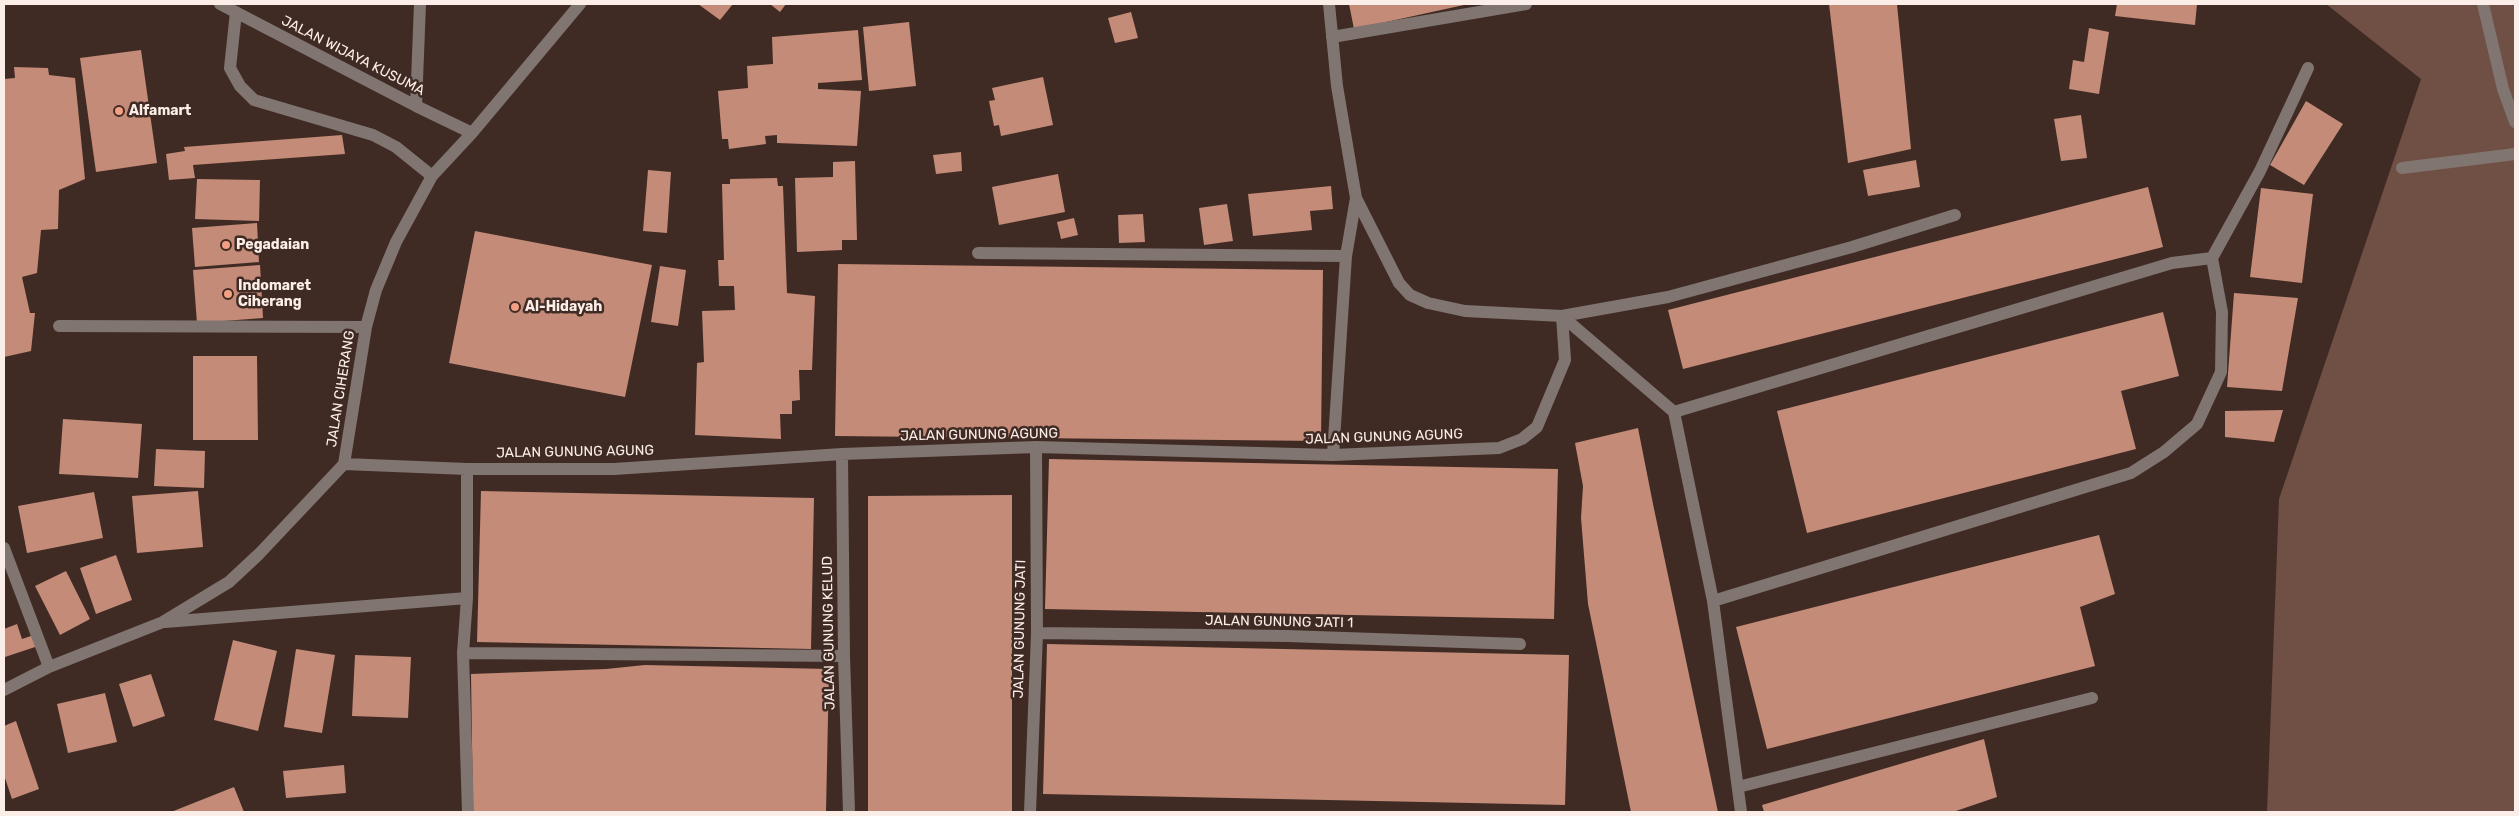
<!DOCTYPE html>
<html>
<head>
<meta charset="utf-8">
<style>
  body { margin:0 }
  #map { position:relative; width:2519px; height:816px; overflow:hidden; background:#3f2b24; font-family:Rubik,sans-serif }
  canvas { display:block }
  .frame { position:absolute; inset:0; border:5px solid #fbede8; pointer-events:none }
</style>
</head>
<body>
<div id="map">
<canvas width="2519" height="816"></canvas>
<div class="frame"></div>
</div>
<script>
const ctx = document.querySelector('canvas').getContext('2d');
ctx.lineJoin = 'round';
function fillPath(path, color) { ctx.fillStyle = color; ctx.fill(path, 'evenodd'); }
const shape = rows => new Path2D(rows.map(r => 'M' + r).join(''));
function strokePath(path, color, width, dash) { ctx.strokeStyle = color; ctx.lineWidth = width; ctx.lineCap = dash ? 'butt' : 'round'; ctx.setLineDash(dash || []); ctx.stroke(path); }
function label(font, color, halo, rows, align = 'center') {
  ctx.font = font + ' Rubik,sans-serif'; ctx.lineWidth = 5; ctx.setLineDash([]); ctx.textBaseline = 'middle'; ctx.strokeStyle = halo; ctx.fillStyle = color; for (const [text, x, y, turn = 0] of rows) {
    ctx.save(); ctx.translate(x, y); ctx.rotate((+turn || 0) * Math.PI / 180); ctx.textAlign = isNaN(turn) ? turn : align; if (halo) ctx.strokeText(text, 0, 0); ctx.fillText(text, 0, 0); ctx.restore();
  }
}
fillPath(shape([
  [2326,4,2515,4,2515,812,2267,812,2279,499,2421,79]
]), '#704f44');
fillPath(shape([
  [698,4,733,4,720,20],
  [770,4,786,4,780,12],
  [1349,4,1464,4,1464,5,1354,29],
  [1829,4,1897,4,1911,149,1848,163],
  [2117,4,2197,4,2195,25,2115,16],
  [1131,12,1138,38,1115,43,1108,18],
  [909,22,916,86,869,91,863,27],
  [2089,28,2109,32,2099,94,2069,89,2073,60,2084,62],
  [858,30,862,80,818,83,818,89,861,91,857,146,777,143,777,135,765,136,766,144,729,149,728,139,722,139,718,91,748,88,747,66,773,64,772,37],
  [141,50,157,163,96,172,80,58],
  [14,67,48,68,49,75,75,78,85,179,59,190,58,229,41,230,37,273,22,277,30,313,35,313,31,351,4,357,4,79,15,78],
  [1043,77,1053,125,1001,136,999,125,994,126,989,101,995,100,992,88],
  [2306,101,2343,124,2304,185,2270,165],
  [2081,115,2087,158,2061,161,2054,119],
  [342,135,345,154,193,165,195,178,169,180,166,154,185,151,184,147],
  [961,152,962,171,936,174,933,155],
  [1916,160,1920,187,1868,196,1863,170],
  [855,161,857,240,842,240,842,250,797,252,795,178,833,177,833,162],
  [648,170,671,172,667,233,643,231],
  [1058,174,1065,212,999,225,992,187],
  [777,178,778,186,783,186,787,293,815,296,812,370,799,370,800,400,792,401,792,414,780,414,781,439,695,435,697,363,704,362,702,311,735,310,734,286,719,286,718,260,724,260,722,184,730,184,730,179],
  [197,179,260,180,259,221,195,219],
  [1331,186,1333,209,1310,211,1312,230,1253,236,1248,194],
  [2148,187,2163,247,1683,369,1668,310],
  [2261,188,2313,194,2302,283,2250,277],
  [1227,204,1233,241,1204,245,1199,208],
  [1143,214,1145,242,1119,243,1118,215],
  [1074,218,1078,235,1061,239,1057,222],
  [257,223,259,262,195,267,192,228],
  [475,231,652,265,625,397,449,363],
  [838,264,1323,270,1321,441,835,436],
  [260,265,263,318,197,323,193,270],
  [660,266,686,270,678,326,651,322],
  [2234,293,2298,298,2282,391,2227,387],
  [2163,312,2179,376,2121,391,2136,449,1807,533,1777,411],
  [193,356,257,356,258,440,193,440],
  [2283,410,2274,442,2225,437,2225,411],
  [63,419,142,424,138,478,59,474],
  [1638,428,1653,504,1718,812,1631,812,1618,749,1588,604,1581,518,1583,486,1575,443],
  [156,449,205,451,204,488,154,486],
  [1049,459,1558,469,1554,619,1045,609],
  [198,491,203,547,137,553,132,496],
  [481,491,814,498,811,649,477,642],
  [94,492,103,538,27,553,18,506],
  [1012,495,1012,812,868,812,868,496],
  [2099,535,2115,594,2080,607,2095,666,1767,749,1736,627],
  [116,555,132,600,96,614,80,568],
  [66,571,90,619,60,635,35,586],
  [17,624,22,639,34,635,38,646,5,657,4,629],
  [233,640,277,651,258,731,214,720],
  [1047,644,1569,655,1565,805,1043,794],
  [296,649,335,655,322,733,284,727],
  [355,655,411,657,408,718,352,716],
  [645,665,829,669,826,812,473,811,471,674,606,669],
  [151,674,165,716,133,727,119,684],
  [105,693,117,742,68,753,57,704],
  [16,721,39,789,12,799,4,775,4,726],
  [1984,739,1997,797,1953,812,1764,812,1762,805],
  [344,765,346,793,286,798,283,771],
  [234,787,244,812,171,812]
]), '#c48b78');
strokePath(shape([
  [220,4,416,106,472,133],
  [1329,4,1337,86,1356,198,1399,283,1410,295,1428,303,1465,311,1562,316,1674,412,1713,601,1741,812],
  [2483,4,2503,89,2515,122],
  [236,12,230,68,240,86,254,100,373,135,396,147,432,176],
  [1332,37,1526,4],
  [416,106,420,4],
  [2402,168,2515,154],
  [978,253,1346,256],
  [59,326,366,327],
  [1674,412,2172,263,2212,258,2260,171,2308,68],
  [842,454,844,656,849,812],
  [1333,455,1346,256,1356,198],
  [344,464,467,469,614,469,842,454,1036,447,1333,455,1499,448,1522,439,1537,427,1565,360,1562,316,1668,297,1852,247,1955,215],
  [467,469,467,598,463,653,468,812],
  [4,548,49,667],
  [1713,601,2131,473,2164,452,2197,424,2221,372,2222,312,2212,258],
  [165,622,467,598],
  [1037,633,1287,636,1520,644],
  [463,653,844,656],
  [4,690,49,667,163,622,229,582,259,554,344,464,366,327,376,290,396,242,432,176,472,133,580,4],
  [1738,787,2092,698],
  [1030,812,1037,633,1036,447]
]), '#807571', 12);
for (const [x, y, r, color] of [
  [119,111,5,"#f39f82"],
  [226,245,5,"#f39f82"],
  [228,294,5,"#f39f82"],
  [515,307,5,"#f39f82"]
]) { const dot = new Path2D(); dot.arc(x, y, r, 0, 2 * Math.PI); ctx.fillStyle = color; ctx.fill(dot); strokePath(dot, '#3f2b24', 2); }
label('14px', '#fbede8', '#3f2b24', [
  ["JALAN WIJAYA KUSUMA",353,56,27],
  ["JALAN CIHERANG",341,389,-81],
  ["JALAN GUNUNG AGUNG",979,435,-1],
  ["JALAN GUNUNG AGUNG",1384,437,-2],
  ["JALAN GUNUNG AGUNG",575,452,-1],
  ["JALAN GUNUNG JATI 1",1279,622,1],
  ["JALAN GUNUNG JATI",1020,629,-89],
  ["JALAN GUNUNG KELUD",829,633,-91]
]);
label('bold 14px', '#fbede8', '#3f2b24', [
  ["Alfamart",129,111],
  ["Pegadaian",236,245],
  ["Indomaret",238,286],
  ["Ciherang",238,302],
  ["Al-Hidayah",525,307]
], 'left');
</script>
</body>
</html>
